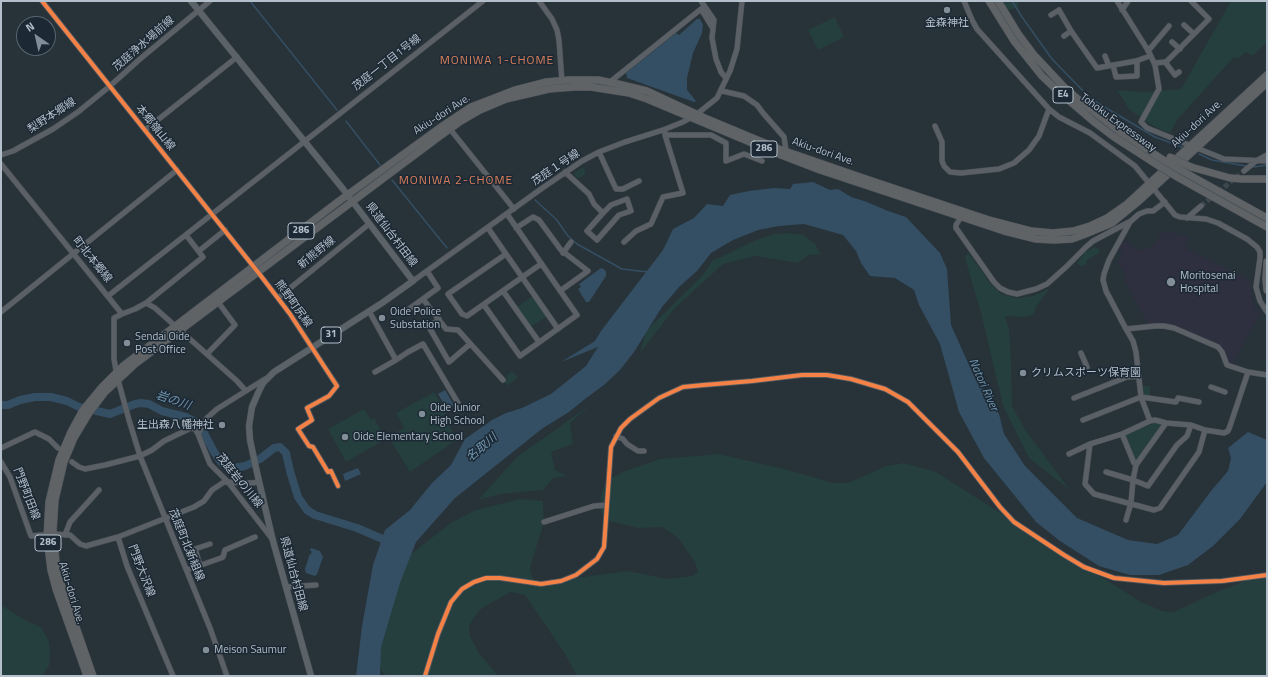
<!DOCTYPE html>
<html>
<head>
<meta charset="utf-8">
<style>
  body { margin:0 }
  #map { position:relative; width:1268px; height:677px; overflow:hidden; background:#283239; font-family:"Titillium Web",sans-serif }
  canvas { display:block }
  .frame { position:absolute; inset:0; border:2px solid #b3bfca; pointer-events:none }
  .north { position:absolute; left:16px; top:16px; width:40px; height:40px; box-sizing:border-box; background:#1c2934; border:1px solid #586570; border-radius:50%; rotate:326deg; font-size:11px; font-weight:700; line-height:16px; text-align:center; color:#b3bfca }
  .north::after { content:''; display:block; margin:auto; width:14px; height:18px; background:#828e97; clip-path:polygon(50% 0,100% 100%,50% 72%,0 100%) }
</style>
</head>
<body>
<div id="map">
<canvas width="1268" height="677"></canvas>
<div class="frame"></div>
<div class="north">N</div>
</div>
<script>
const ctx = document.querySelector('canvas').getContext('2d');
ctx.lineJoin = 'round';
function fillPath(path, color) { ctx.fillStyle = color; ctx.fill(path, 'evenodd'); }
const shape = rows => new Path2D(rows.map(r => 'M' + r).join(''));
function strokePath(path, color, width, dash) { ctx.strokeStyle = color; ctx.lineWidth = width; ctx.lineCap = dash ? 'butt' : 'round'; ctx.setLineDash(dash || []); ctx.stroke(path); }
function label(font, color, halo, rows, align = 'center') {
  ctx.font = font + ' "Titillium Web","Noto Sans JP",sans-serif'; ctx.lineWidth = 3; ctx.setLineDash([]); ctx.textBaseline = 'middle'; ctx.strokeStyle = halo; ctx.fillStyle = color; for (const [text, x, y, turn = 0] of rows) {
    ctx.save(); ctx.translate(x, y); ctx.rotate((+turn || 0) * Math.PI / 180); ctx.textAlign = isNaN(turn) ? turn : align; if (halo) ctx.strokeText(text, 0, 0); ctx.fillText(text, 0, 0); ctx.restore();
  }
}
fillPath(shape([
  [1164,231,1170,232,1189,238,1185,248,1251,281,1250,288,1255,309,1261,312,1232,365,1226,363,1225,352,1218,344,1176,326,1161,324,1148,324,1124,279,1127,276,1117,263,1123,254,1118,250,1124,241,1141,251,1152,246]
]), '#2e2f3f');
fillPath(shape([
  [1002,1,1019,1,1018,7,1005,12],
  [1231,1,1267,1,1267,42,1253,56,1246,52,1238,59,1234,57,1177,120,1170,133,1164,131,1150,124,1129,109,1117,90,1144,92,1181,89],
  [835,17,844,37,818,50,808,30],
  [583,167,586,174,578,178,575,176,575,172],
  [787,233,804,235,815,244,821,254,809,255,798,263,755,256,723,264,675,308,640,353,646,331,703,275,712,261,756,240,774,234],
  [1094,247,1099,249,1099,253,1087,260,1086,264,1082,267,1077,263,1085,252],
  [968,252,990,283,1001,294,1016,298,1033,296,1050,288,1036,307,1033,315,1022,317,1005,316,1009,329,1011,359,1012,406,1026,431,1070,490,1029,458,1003,406,981,313,965,258],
  [533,296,547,316,531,327,517,307],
  [512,371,518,377,507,386,504,382,508,378,506,376],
  [1143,386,1150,386,1150,395,1145,396,1143,393],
  [434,392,447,413,442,416,456,436,455,441,410,472,388,437,404,428,396,413],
  [593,403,570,423,573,444,551,452,555,470,567,476,553,478,543,490,501,494,478,500,517,457],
  [364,409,371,420,374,418,386,439,346,462,328,429],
  [1155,423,1160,424,1161,428,1137,460,1134,459,1125,436,1127,434],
  [719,454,784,469,834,483,848,483,886,466,904,463,936,472,1141,602,1163,611,1174,612,1212,594,1267,572,1267,676,577,676,565,654,525,595,511,592,482,608,475,616,469,626,470,636,479,653,498,676,386,676,381,670,377,647,391,572,416,550,452,522,476,510,520,499,543,501,544,522,530,568,532,577,542,585,555,583,583,577,627,571,669,579,692,576,698,572,695,562,678,538,662,527,638,528,609,521,601,512,601,495,604,486,611,478,625,471,660,459],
  [1,605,23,619,42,628,49,642,50,654,49,666,42,676,1,676]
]), '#253e3e');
fillPath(shape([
  [697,19,700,19,703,25,702,33,693,53,687,78,687,90,696,101,694,102,627,78,626,73,676,33,679,35],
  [813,182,830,190,838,189,851,197,867,202,888,211,906,217,940,253,947,269,951,325,974,376,999,414,1004,434,1025,466,1077,518,1128,540,1157,544,1178,535,1211,491,1228,471,1231,458,1228,448,1248,432,1267,440,1267,482,1240,519,1213,546,1188,565,1159,575,1130,575,1099,566,1060,541,1036,522,984,458,959,412,940,344,919,305,914,290,895,278,870,276,861,263,856,251,843,235,804,224,779,226,758,230,733,240,711,253,697,271,680,286,662,307,634,352,620,370,604,385,585,399,569,412,543,428,455,498,416,542,400,583,381,647,380,676,356,676,362,626,373,565,385,530,410,510,432,483,451,465,465,439,492,420,506,413,522,408,551,394,586,366,598,347,561,362,595,341,601,331,663,250,673,229,694,218,707,204,723,206,730,195,749,191,774,188,790,189,793,184],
  [601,268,604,269,606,272,606,276,589,302,586,302,578,289,581,287,579,284],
  [445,390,454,405,447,409,438,394],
  [358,468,361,474,345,481,343,474],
  [311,548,320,551,323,557,317,574,315,576,306,573,305,569,309,556,312,552,310,550]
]), '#344f63');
strokePath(shape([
  [250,1,337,110],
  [1012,1,1022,17,1052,59,1091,99,1155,137,1182,147],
  [346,121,380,165],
  [1199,154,1212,160,1246,166],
  [1254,167,1267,165],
  [392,180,447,248],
  [535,200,556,219,568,236,577,244,622,269,648,272]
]), '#344f63', 1.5);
strokePath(shape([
  [1,405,8,405,20,400,35,397,51,397,67,401,79,407,110,414,135,404,141,403,149,404,162,411,186,417,196,422,204,433,214,452,221,462,227,467,233,468,245,466,260,459,274,448,280,447,286,453,290,471,298,497,307,510,315,515,357,528,392,543]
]), '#344f63', 8);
strokePath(shape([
  [1201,206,1244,171]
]), '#3d474f', 5, [5, 2.5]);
const minor = shape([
  [42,1,261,276,290,314,337,386,329,396,307,408,312,420,298,429,309,446,313,447,328,472,331,471,338,486],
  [539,1,552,19,557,30,559,40,562,82],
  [701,1,714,20,712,38,716,59,721,72,726,78],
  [964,1,972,20,977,29,1049,109,1059,117,1090,133,1135,166,1175,215,1180,217,1206,219,1218,223,1247,239,1257,247,1260,252,1260,258,1256,287,1260,301,1267,312],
  [1117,1,1149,52,1155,65,1159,89,1141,122,1147,128,1224,159,1267,161],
  [1122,10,1128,1],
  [1051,15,1059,10,1071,31,1097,68,1136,61,1150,56],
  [1184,25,1194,34],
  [1064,36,1071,31],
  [1172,42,1180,49],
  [1148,51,1169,26],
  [1105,56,1109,66],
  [1165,62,1175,75,1179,72],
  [1154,63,1166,62,1209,19,1191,1],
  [1113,65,1116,77,1137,76,1137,61],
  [610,82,701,9,712,27],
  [722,91,744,96,757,105,763,113,784,137,786,151],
  [935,126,942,142,942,161,944,166,950,172,961,173,999,169,1014,163,1029,150,1039,136,1049,109],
  [450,129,514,209],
  [145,130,237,57],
  [665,133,665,135,711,135,726,143,726,161,744,154,762,161],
  [599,152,616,189,623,189,639,181],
  [1,155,13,151,53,129,78,112,110,86,140,59,210,1],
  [1,164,122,314,135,309,146,303,155,308,237,381,246,391],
  [1244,171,1256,161,1267,155],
  [565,172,589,194,594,204,603,213,611,205,627,199,631,211,619,215,597,240,587,231,603,213],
  [961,217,956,225,956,228,994,282,1000,288,1008,292,1017,294,1036,289,1047,284,1066,267,1086,247,1093,241,1131,221,1139,214,1147,211,1153,211,1165,202],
  [1187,218,1201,206],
  [1130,222,1109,260,1104,274,1103,280,1106,291,1126,329,1155,326,1164,326,1174,328,1218,347,1222,352,1227,365,1248,372,1267,375],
  [488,228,558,329],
  [516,228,533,217,539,220,561,250,588,271,560,291],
  [624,242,636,231,651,224,663,197,683,193,665,135],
  [199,251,225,230],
  [563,253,571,242],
  [506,254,448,294,462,314,467,316,541,264],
  [413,281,541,189,582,161,599,152,625,142,663,130,683,122,697,114,717,98,730,71,737,49,742,1],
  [503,291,539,342],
  [108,296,483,1],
  [278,298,369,224],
  [423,299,446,329,458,330,503,380],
  [146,303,203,257,186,235],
  [484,305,520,356,577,315,507,214],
  [409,309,438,288,427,271],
  [369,311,396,360],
  [1,312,177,170],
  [122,314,114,318,114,359,117,376,129,420,140,456,210,628,227,676],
  [439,319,429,327,449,362,470,344],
  [1126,329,1133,341,1136,352,1141,397,1150,421],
  [1081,353,1087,367],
  [207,354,235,325,218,302],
  [375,372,396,360,408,352,423,344,458,403],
  [265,379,217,409,207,418,198,434,210,464,228,482,273,540],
  [1211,387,1225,392],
  [1074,398,1127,377,1139,376],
  [1083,420,1141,397,1176,402,1178,398,1199,402],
  [1122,434,1134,463,1136,465],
  [616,436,623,439,627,444,638,451,644,451],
  [1090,444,1085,484,1094,494,1154,510,1160,508,1199,452,1205,430],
  [1,448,35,432,49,439,58,448],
  [1069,454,1090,444,1122,434,1150,421,1155,420,1166,423,1191,425,1205,430,1224,433,1228,431,1230,426,1248,372],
  [1,462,10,477,31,536,53,534,70,535,80,544,86,546,118,537,127,566,173,676],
  [72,462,79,467,85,469,105,465,140,456,152,450,164,441,191,428,195,429,198,434],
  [1106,472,1133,480,1148,486,1177,445,1187,436,1191,425],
  [1126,520,1131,503,1133,480,1136,465,1166,423],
  [544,522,594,506,607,505],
  [65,535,70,522,99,490],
  [118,537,194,507,204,501,212,490,224,482,251,483,259,482],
  [200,565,195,549,210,544],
  [187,570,221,558,223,557,225,550,255,537],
  [286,587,316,585],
  [425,676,438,634,451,602,462,589,474,582,486,578,500,578,541,584,561,581,576,575,597,559,604,547,611,447,621,428,630,419,659,398,683,387,704,385,752,381,802,375,827,375,851,379,885,389,908,402,958,452,1000,507,1014,522,1064,555,1084,567,1114,578,1164,583,1222,581,1267,575]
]);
const major = shape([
  [191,1,343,189,413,281,382,303,274,372,263,383,258,393,252,407,249,426,250,440,258,477,273,541,311,676]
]);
const highway = shape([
  [989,1,1014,41,1042,76,1059,92,1093,121,1114,137,1159,166],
  [998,1,1019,35,1034,55,1064,87,1080,101,1120,132,1165,161],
  [1191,167,1230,178,1242,179,1267,179],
  [1184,172,1267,218],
  [1179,178,1267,227],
  [1267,262,1266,279,1267,290],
  [87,676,56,589,51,570,47,538,49,502,59,460,71,432,83,410,102,387,123,366,339,201,441,127,471,107,515,90,546,82,569,80,598,80,618,84,647,91,707,119,779,149,863,178,989,220,1031,231,1053,233,1073,231,1090,226,1107,218,1127,204,1267,75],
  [93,676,59,578,56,562,53,531,55,500,64,462,74,438,89,413,105,392,135,364,440,136,461,121,480,110,506,99,549,89,574,87,591,87,629,93,647,99,781,155,820,170,1004,231,1036,239,1054,240,1072,239,1083,235,1112,223,1139,201,1267,83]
]);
strokePath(minor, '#474e53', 6);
strokePath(major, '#474f55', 7);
strokePath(highway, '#464e54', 8);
strokePath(minor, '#5a6066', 5);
strokePath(major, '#5c6368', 6);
strokePath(highway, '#5f6366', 7);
const highwayBridge = shape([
  [1170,157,1191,167],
  [1165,161,1184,172],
  [1159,166,1179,178]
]);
strokePath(highwayBridge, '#464e54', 8, []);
strokePath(highwayBridge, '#5f6366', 7);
strokePath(shape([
  [42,1,261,276,290,314,337,386,329,396,307,408,312,420,298,429,309,446,313,447,328,472,331,471,338,486],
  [425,676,438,634,451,602,462,589,474,582,486,578,500,578,541,584,561,581,576,575,597,559,604,547,611,447,621,428,630,419,659,398,683,387,704,385,752,381,802,375,827,375,851,379,885,389,908,402,958,452,1000,507,1014,522,1064,555,1084,567,1114,578,1164,583,1222,581,1267,575]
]), '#f48246', 4);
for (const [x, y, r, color] of [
  [947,10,4,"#828e97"],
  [1171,282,5,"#828e97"],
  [382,318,4,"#828e97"],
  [127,343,4,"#828e97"],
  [1023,373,4,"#828e97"],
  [422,414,4,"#828e97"],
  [222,425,4,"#828e97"],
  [345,437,4,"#828e97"],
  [206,650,4,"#828e97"]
]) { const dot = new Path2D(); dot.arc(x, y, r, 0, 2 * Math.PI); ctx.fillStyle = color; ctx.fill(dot); strokePath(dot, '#1c2934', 1.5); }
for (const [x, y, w] of [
  [1063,95,20],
  [764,149,26],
  [301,231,26],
  [331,335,20],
  [48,543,26]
]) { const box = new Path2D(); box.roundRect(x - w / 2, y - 8, w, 16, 3); ctx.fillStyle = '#1c2934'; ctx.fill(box); strokePath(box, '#b3bfca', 1); }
label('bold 10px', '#b3bfca', null, [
  ["E4",1063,95],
  ["286",764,149],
  ["286",301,231],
  ["31",331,335],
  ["286",48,543]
]);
label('11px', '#b3bfca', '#1c2934', [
  ["金森神社",947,23,"center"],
  ["Moritosenai",1180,276],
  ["Hospital",1180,289],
  ["Oide Police",390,312],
  ["Substation",390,325],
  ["Sendai Oide",135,337],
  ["Post Office",135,350],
  ["クリムスポーツ保育園",1031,373],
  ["Oide Junior",430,408],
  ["High School",430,421],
  ["生出森八幡神社",214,425,"right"],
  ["Oide Elementary School",353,437],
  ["Meison Saumur",214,650]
], 'left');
label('11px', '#b3bfca', '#1c2934', [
  ["茂庭浄水場前線",144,44,-41],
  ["茂庭一丁目1号線",387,63,-38],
  ["Akiu-dori Ave.",442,115,-33],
  ["梨野本郷線",52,116,-33],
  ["Tohoku Expressway",1118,123,36],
  ["Akiu-dori Ave.",1197,124,-43],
  ["本郷嶺山線",155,128,51],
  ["Akiu-dori Ave.",823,152,19],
  ["茂庭１号線",556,168,-34],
  ["県道仙台村田線",391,235,53],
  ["新熊野線",317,253,-39],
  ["町北本郷線",92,260,51],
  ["熊野町尻線",293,304,54],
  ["茂庭岩の川線",239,481,51],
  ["門野町田線",26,494,69],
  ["茂庭町北新組線",186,545,68],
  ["門野大沢線",141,571,69],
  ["県道仙台村田線",293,574,75],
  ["Akiu-dori Ave.",71,593,73]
]);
ctx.letterSpacing = '1px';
label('12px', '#db805c', '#1c2934', [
  ["MONIWA 1-CHOME",497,61],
  ["MONIWA 2-CHOME",456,181]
]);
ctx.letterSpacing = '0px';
label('italic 12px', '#7095af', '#1c2934', [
  ["Natori River",983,385,66],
  ["岩の川",173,401,19],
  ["名取川",482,448,-41]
]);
</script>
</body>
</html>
